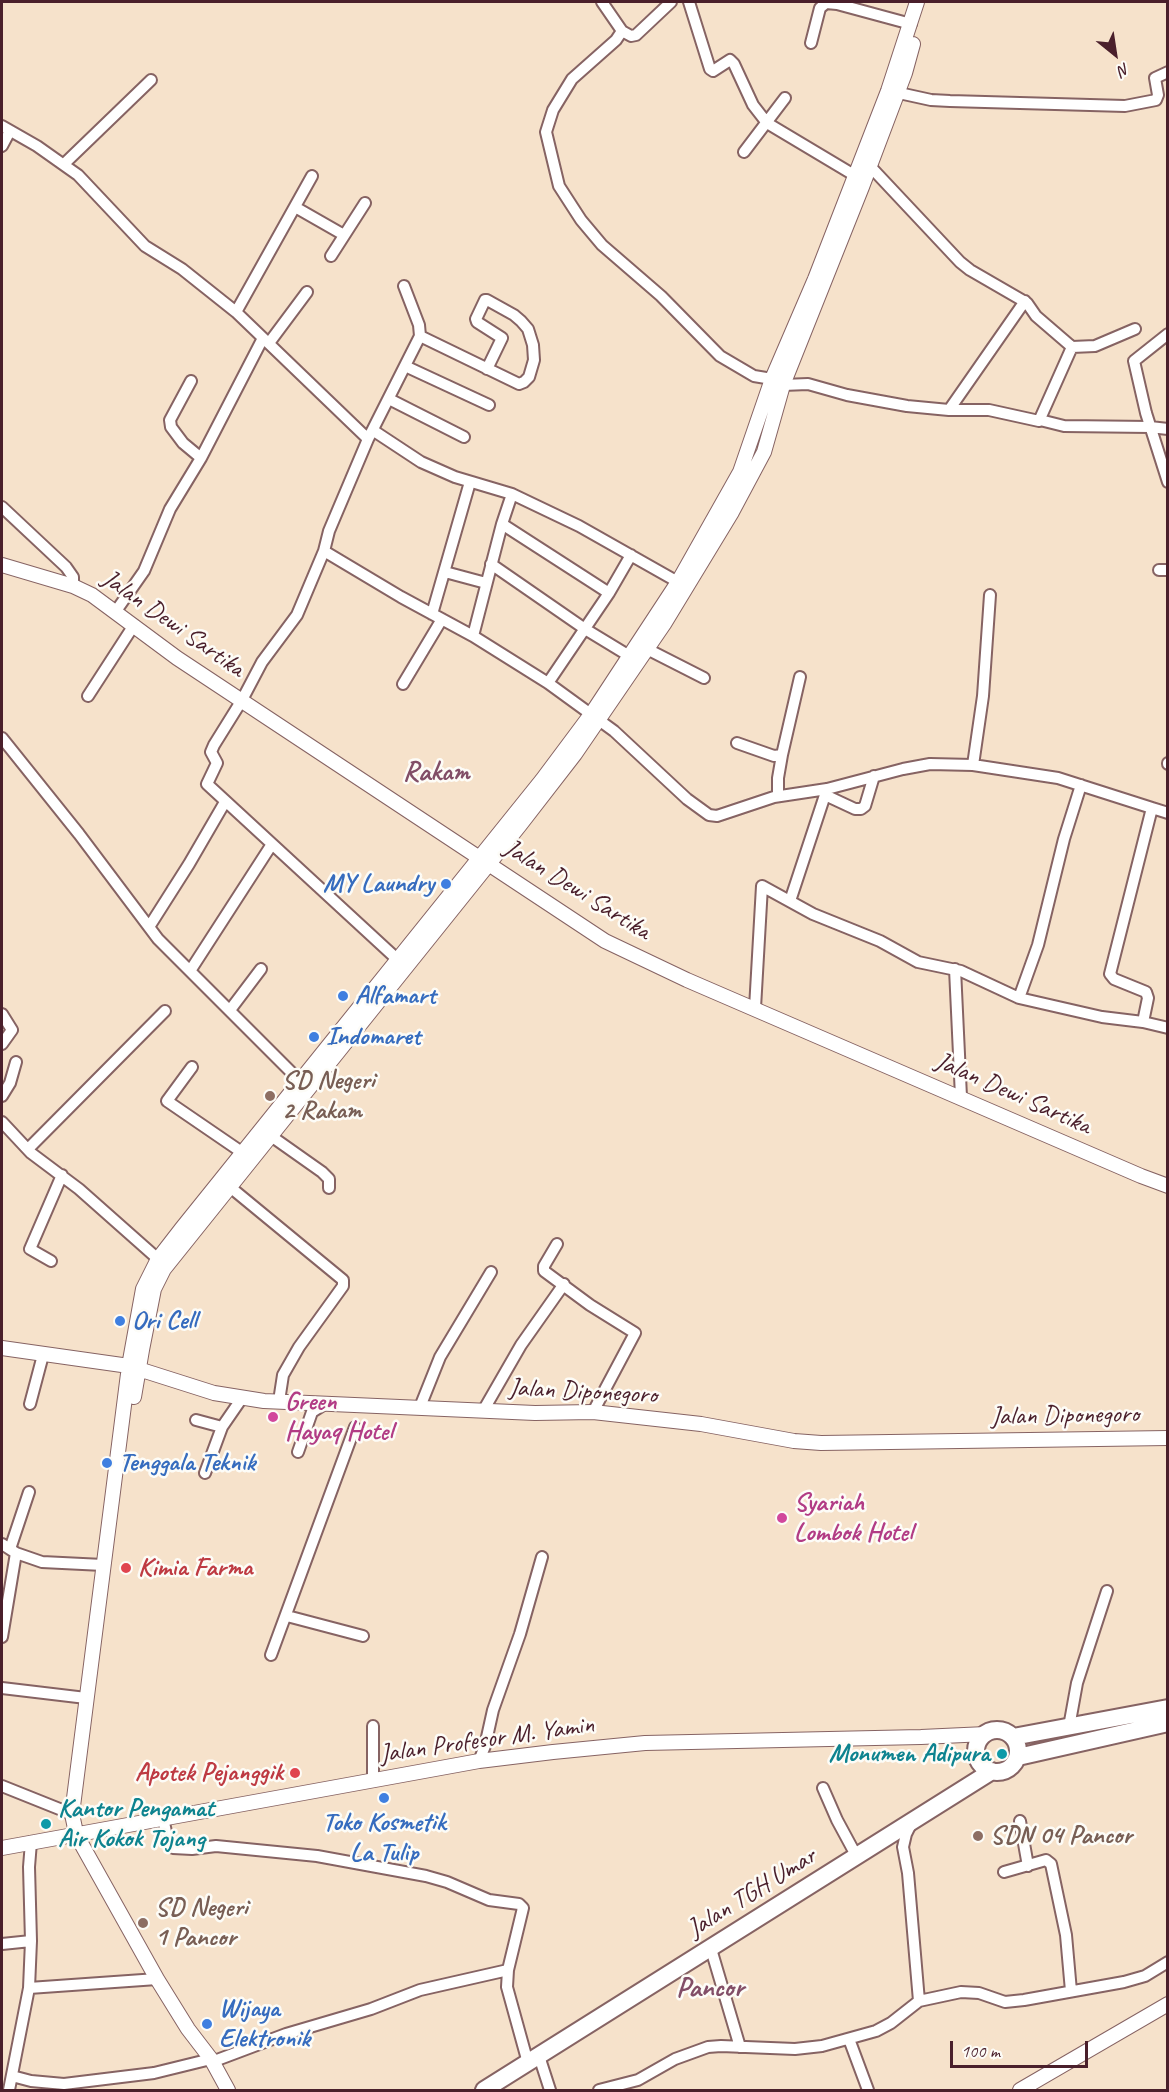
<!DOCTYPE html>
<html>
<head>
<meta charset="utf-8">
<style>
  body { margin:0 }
  #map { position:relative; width:1169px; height:2092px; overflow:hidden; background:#f6e2cb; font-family:Caveat,sans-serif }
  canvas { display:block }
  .frame { position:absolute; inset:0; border:3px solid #4a1f2b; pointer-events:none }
  .north { position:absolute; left:1085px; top:24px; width:60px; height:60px; -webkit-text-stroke:4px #fdfcf7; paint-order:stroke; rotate:150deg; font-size:16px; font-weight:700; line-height:24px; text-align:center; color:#4a1f2b }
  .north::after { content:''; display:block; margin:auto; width:21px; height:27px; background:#4a1f2b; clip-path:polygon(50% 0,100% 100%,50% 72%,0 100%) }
  .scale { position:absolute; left:950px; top:2041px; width:138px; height:27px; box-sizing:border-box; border:3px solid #4a1f2b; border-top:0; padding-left:8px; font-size:18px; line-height:21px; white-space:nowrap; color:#4a1f2b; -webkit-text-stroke:4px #fdfcf7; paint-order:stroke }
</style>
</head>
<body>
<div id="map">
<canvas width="1169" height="2092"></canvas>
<div class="frame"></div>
<div class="north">N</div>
<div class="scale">100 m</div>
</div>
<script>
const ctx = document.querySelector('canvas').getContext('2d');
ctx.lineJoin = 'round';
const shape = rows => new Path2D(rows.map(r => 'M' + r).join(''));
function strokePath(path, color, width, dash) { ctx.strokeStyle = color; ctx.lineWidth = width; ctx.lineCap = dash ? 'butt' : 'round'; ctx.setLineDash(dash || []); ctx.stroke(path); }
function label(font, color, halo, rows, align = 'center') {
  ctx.font = font + ' Caveat,sans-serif'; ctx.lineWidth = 5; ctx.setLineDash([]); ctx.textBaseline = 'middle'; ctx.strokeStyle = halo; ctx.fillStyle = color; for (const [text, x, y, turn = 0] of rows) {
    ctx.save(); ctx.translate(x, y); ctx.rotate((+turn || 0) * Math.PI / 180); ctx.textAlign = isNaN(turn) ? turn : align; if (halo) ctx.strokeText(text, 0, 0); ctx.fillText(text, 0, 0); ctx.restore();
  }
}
const street = shape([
  [602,2,622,31,631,36,636,35,671,2],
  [689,2,710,69,713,71,730,60,734,64,753,105,767,123,854,175],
  [622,31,616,40,572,79,553,110,546,132,559,186,581,220,602,245,661,296,720,356,754,376,772,379],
  [811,43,820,8,826,3,837,4,911,24],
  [890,91,931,100,950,101,1125,106,1156,100,1158,95,1155,78,1168,72],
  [2,126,37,146,78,175,145,246,182,269,236,312,368,439],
  [2,146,10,131],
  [744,152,785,98],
  [867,163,960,262,970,270,1027,303,1036,316,1072,347,1095,346,1135,329],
  [64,164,151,80],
  [295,207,344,235],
  [331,256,365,203],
  [404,286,419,325,420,336,519,384,524,382,529,377,534,360,533,345,528,329,521,321,514,315,487,300,485,300,476,319,477,322,502,338,487,369],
  [236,312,312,176],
  [1168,334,1134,361,1146,413,1168,482],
  [420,336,368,439,329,531,324,551,401,597,473,636,548,683,614,731,687,799,709,815,717,816,774,797,827,789,903,769,930,764,973,765,1058,778,1152,808,1110,974,1114,979,1146,992,1148,998,1143,1022,1168,1028],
  [269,343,307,292],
  [405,366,489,405],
  [191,381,170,420,171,427,183,443,201,458],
  [783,385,808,384,847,395,907,406,949,410,989,410,1039,421,1072,347],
  [389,399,464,437],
  [949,410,1025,301],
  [1040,420,1064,426,1150,427,1168,429],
  [374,431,421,462,455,477,512,494,579,526,678,582],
  [2,507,66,567,73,577,73,586],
  [502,524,609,593],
  [324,551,297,615,262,662,242,700,214,745,211,752,217,763,207,784,398,960],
  [491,564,585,629,636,660],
  [1159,570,1168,570],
  [445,572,486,583],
  [116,611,144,571,170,509,201,458,263,338],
  [432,614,470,482],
  [473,636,502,524,512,494],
  [647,649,704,678],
  [548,683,609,593,631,555],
  [403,684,442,619],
  [88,696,134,625],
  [2,738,79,834,158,939,300,1081],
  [737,743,774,756,782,755],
  [1168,763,1168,764],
  [973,765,983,696,990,595],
  [825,795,855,809,861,809,865,806,874,776],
  [778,796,778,778,782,755,800,677],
  [1152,808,1168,813],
  [790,901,827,789],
  [149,927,189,864,225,802],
  [955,969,961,1097],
  [190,971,272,844],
  [1019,998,1102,1017,1143,1022],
  [755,1008,762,886,813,914,880,941,918,962,961,971,1019,998,1038,945,1064,839,1081,785],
  [230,1010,261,969],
  [2,1014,12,1030,2,1044],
  [192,1067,167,1101,243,1153],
  [2,1096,10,1083,16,1062],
  [2,1122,31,1153,79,1189,158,1259],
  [271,1136,322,1172,329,1179,329,1188],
  [28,1149,165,1011],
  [224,1182,343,1280,343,1286,299,1347,283,1375,279,1401],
  [557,1244,544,1266,544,1271,590,1305,635,1333,593,1412],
  [51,1261,30,1249,62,1175],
  [30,1404,43,1355],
  [420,1407,440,1357,491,1272],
  [483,1411,521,1345,564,1284],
  [196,1420,222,1427],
  [298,1452,312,1412,323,1405],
  [205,1473,222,1427,242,1398],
  [2,1544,16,1553,42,1562,103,1565],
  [10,1549,29,1492],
  [287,1616,363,1636],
  [2,1637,16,1553],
  [271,1655,355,1427],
  [2,1688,86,1698],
  [1069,1727,1077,1683,1107,1591],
  [479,1761,485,1746,493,1710,520,1634,542,1557],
  [373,1781,373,1726],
  [2,1786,72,1814],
  [823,1788,837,1820,857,1857],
  [163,1818,168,1841,173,1848,192,1849,216,1846,317,1856,426,1876,447,1882,489,1900,519,1904,523,1908,508,1970,507,1987,528,2063],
  [1020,1821,1028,1866],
  [911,1824,906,1834,903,1847,908,1873,919,2001],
  [1004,1872,1046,1860,1051,1864,1066,1935,1071,1991],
  [2,1944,31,1941],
  [711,1949,740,2047],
  [29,1988,157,1979],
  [849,2039,868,2090],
  [539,2056,550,2090],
  [217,2060,286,2034,371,2009,420,1990,508,1970],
  [12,2076,31,2081,64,2084,154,2073,211,2059],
  [9,2090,29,1988,31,1941,29,1867,31,1842],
  [599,2090,638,2080,675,2059,708,2047,721,2046,795,2049,822,2046,876,2031,891,2023,919,2001,961,1992,979,1993,1005,2002,1024,2000,1124,1982,1145,1976,1168,1962]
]);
const secondary = shape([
  [2,565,73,586,92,595,177,658,605,941,687,980,1141,1176,1168,1186],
  [2,1348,129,1366,214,1393,264,1401,535,1413,593,1412,701,1424,794,1441,821,1443,1168,1438],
  [134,1397,142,1350,154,1289,164,1269,520,825,575,754,664,624,732,512,764,452,783,385,862,187,905,73,913,44],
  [2,1848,479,1761,553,1752,645,1743,921,1737,986,1734],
  [228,2090,211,2059,188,2029,157,1979,82,1845,76,1833,72,1814,129,1366,143,1289,158,1259,182,1228,542,780,592,713,678,582,740,472,772,379,815,279,888,91,917,2],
  [1020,2090,1168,2004]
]);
const primary = shape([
  '976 1751a21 21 0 1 1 42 0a21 21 0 1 1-42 0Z',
  [1013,1737,1168,1708],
  [1018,1757,1168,1723],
  [484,2090,992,1771]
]);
strokePath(street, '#866363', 14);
strokePath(secondary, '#866363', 16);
strokePath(primary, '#866363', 20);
strokePath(street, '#fff', 10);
strokePath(secondary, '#fff', 14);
strokePath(primary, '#fff', 16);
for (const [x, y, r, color] of [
  [446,884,6,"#3f7fe0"],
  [343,996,6,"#3f7fe0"],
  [314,1037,6,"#3f7fe0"],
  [270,1096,6,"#8d6e63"],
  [120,1321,6,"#3f7fe0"],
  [273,1417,6,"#d1479c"],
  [107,1463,6,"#3f7fe0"],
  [782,1518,6,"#d1479c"],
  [126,1568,6,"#e0444e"],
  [1002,1754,6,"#0f9aa8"],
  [295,1773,6,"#e0444e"],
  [384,1798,6,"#3f7fe0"],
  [46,1824,6,"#0f9aa8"],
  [978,1836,6,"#8d6e63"],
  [143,1923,6,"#8d6e63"],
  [207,2024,6,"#3f7fe0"]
]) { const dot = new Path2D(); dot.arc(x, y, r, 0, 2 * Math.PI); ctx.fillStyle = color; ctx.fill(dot); strokePath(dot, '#fdfcf7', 2); }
label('26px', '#4a1f2b', '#fdfcf7', [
  ["Jalan Dewi Sartika",173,624,35],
  ["Jalan Dewi Sartika",577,890,32],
  ["Jalan Dewi Sartika",1013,1094,24],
  ["Jalan Diponegoro",583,1392,3],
  ["Jalan Diponegoro",1065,1416,-1],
  ["Jalan Profesor M. Yamin",487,1740,-8],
  ["Jalan TGH Umar",752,1893,-32]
]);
label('bold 26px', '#366cbe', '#fdfcf7', [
  ["MY Laundry",434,884,"right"],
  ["Alfamart",355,996],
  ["Indomaret",326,1037],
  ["Ori Cell",132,1321],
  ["Tenggala Teknik",119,1463],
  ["Toko Kosmetik",384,1823,"center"],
  ["La Tulip",384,1853,"center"],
  ["Wijaya",219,2009],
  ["Elektronik",219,2039]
], 'left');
label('bold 26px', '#785e54', '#fdfcf7', [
  ["SD Negeri",282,1081],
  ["2 Rakam",282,1111],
  ["SDN 04 Pancor",990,1836],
  ["SD Negeri",155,1908],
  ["1 Pancor",155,1938]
], 'left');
label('bold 26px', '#b23c85', '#fdfcf7', [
  ["Green",285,1402],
  ["Hayaq Hotel",285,1432],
  ["Syariah",794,1503],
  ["Lombok Hotel",794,1533]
], 'left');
label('bold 26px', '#be3a42', '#fdfcf7', [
  ["Kimia Farma",138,1568],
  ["Apotek Pejanggik",283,1773,"right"]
], 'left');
label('bold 26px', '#0d838f', '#fdfcf7', [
  ["Monumen Adipura",990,1754],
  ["Kantor Pengamat",58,1809,"left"],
  ["Air Kokok Tojang",58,1839,"left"]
], 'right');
label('bold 28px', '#824e67', '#fdfcf7', [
  ["Rakam",436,773],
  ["Pancor",710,1989]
]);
</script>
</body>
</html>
